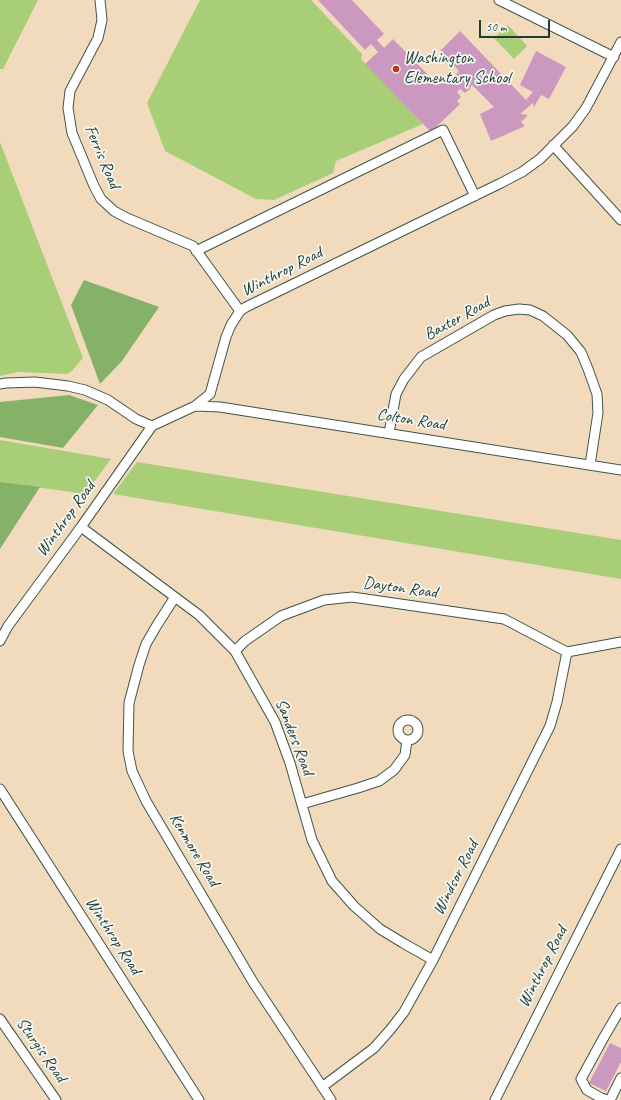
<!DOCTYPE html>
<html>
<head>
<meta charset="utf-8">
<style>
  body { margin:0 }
  #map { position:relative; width:621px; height:1100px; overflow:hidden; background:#f2dbbc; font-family:Caveat,sans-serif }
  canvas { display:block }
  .scale { position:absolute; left:479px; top:20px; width:71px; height:18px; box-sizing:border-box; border:2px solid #1f3d34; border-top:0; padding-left:5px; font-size:12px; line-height:14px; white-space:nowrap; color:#1f3d34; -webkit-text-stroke:3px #f6f6f2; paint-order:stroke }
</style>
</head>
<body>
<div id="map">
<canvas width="621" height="1100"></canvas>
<div class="scale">50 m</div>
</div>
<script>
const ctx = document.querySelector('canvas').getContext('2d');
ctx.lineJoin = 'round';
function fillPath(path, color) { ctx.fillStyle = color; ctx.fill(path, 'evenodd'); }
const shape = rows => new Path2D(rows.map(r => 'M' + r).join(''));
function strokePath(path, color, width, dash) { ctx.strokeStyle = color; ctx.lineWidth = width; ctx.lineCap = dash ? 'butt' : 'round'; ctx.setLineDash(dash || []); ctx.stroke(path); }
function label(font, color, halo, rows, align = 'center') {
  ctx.font = font + ' Caveat,sans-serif'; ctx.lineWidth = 3.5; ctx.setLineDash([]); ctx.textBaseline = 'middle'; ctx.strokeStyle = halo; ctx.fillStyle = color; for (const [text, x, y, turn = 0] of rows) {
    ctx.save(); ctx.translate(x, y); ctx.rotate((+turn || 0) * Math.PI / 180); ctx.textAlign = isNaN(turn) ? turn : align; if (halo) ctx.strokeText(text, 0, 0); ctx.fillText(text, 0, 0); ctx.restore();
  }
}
fillPath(shape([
  [0,0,38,0,3,69,0,69],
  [200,0,311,0,362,54,361,59,423,124,336,161,333,173,274,200,256,199,165,151,147,103],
  [508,25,527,46,514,59,494,38],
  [0,142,83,358,72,371,67,374,18,372,0,376],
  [0,440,111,459,85,494,0,482],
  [137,462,621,540,621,579,113,494]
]), '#a8ce78');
fillPath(shape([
  [84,280,159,307,122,361,100,384,71,305],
  [69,395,98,405,63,448,0,437,0,402],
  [0,482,40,487,0,549]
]), '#86b168');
fillPath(shape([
  [318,0,352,0,384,34,377,40,384,48,393,39,438,85,444,80,448,83,459,71,440,51,460,31,526,100,533,92,520,85,536,51,566,67,549,99,541,95,534,107,533,103,520,114,528,115,521,122,525,126,491,141,480,114,494,107,472,85,470,87,471,88,465,93,460,89,457,92,461,97,457,101,460,104,431,132,365,64,378,52,371,44,365,50],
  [610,1043,621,1048,621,1062,606,1091,589,1083]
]), '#cb98bf');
const minor = shape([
  [100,0,102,20,98,38,70,91,68,108,72,133,94,186,101,199,114,211,127,218,193,246,240,311],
  [499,0,614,57],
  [553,145,621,220],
  [196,251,443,130,475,196],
  [0,384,6,383,35,382,68,386,85,390,108,400,136,419,152,426],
  [195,406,220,407,621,470],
  [389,433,396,394,404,379,421,357,494,315,505,311,519,309,530,310,543,316,567,335,581,352,588,369,597,394,598,413,590,465],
  [81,527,199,615,235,651,275,722,290,763,312,840,332,881,354,906,380,929,403,943,433,960],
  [175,597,157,625,146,644,139,665,129,703,128,751,132,771,146,801,253,982,331,1100],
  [0,641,8,626,81,527,152,426,195,406,210,394,226,337,231,325,240,311,246,307,501,183,522,172,540,159,573,126,586,108,621,42],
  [235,651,245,641,281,616,324,600,352,597,504,619,567,652],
  [567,652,621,642],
  '398 730a10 10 0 1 1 20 0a10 10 0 1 1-20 0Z',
  [0,789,199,1100],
  [302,804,358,788,379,781,394,770,405,755,407,740],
  [0,1019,56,1100],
  [322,1087,374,1048,390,1030,404,1012,433,960,550,726,557,702,567,652],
  [495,1100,621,849],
  [608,1100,601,1098,587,1090,581,1079,604,1037,621,1008],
  [610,1100,621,1078]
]);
strokePath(minor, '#3f5548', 11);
strokePath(minor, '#fff', 9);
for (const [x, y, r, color] of [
  [396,69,4,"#c8321e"]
]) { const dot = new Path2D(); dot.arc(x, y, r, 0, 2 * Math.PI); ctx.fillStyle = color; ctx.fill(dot); strokePath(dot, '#f6f6f2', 1.5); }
label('17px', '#1f3d34', '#f6f6f2', [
  ["Washington",404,59],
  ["Elementary School",404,79]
], 'left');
label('17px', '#1f3d34', '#f6f6f2', [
  ["Ferris Road",102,157,67],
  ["Winthrop Road",282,272,-27],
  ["Baxter Road",457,319,-29],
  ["Colton Road",411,420,9],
  ["Winthrop Road",66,519,-54],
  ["Dayton Road",400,588,8],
  ["Sanders Road",294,737,69],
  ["Kenmore Road",194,850,59],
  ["Windsor Road",456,878,-63],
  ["Winthrop Road",113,936,57],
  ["Winthrop Road",543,967,-63],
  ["Sturgis Road",41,1050,55]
]);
</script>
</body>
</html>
